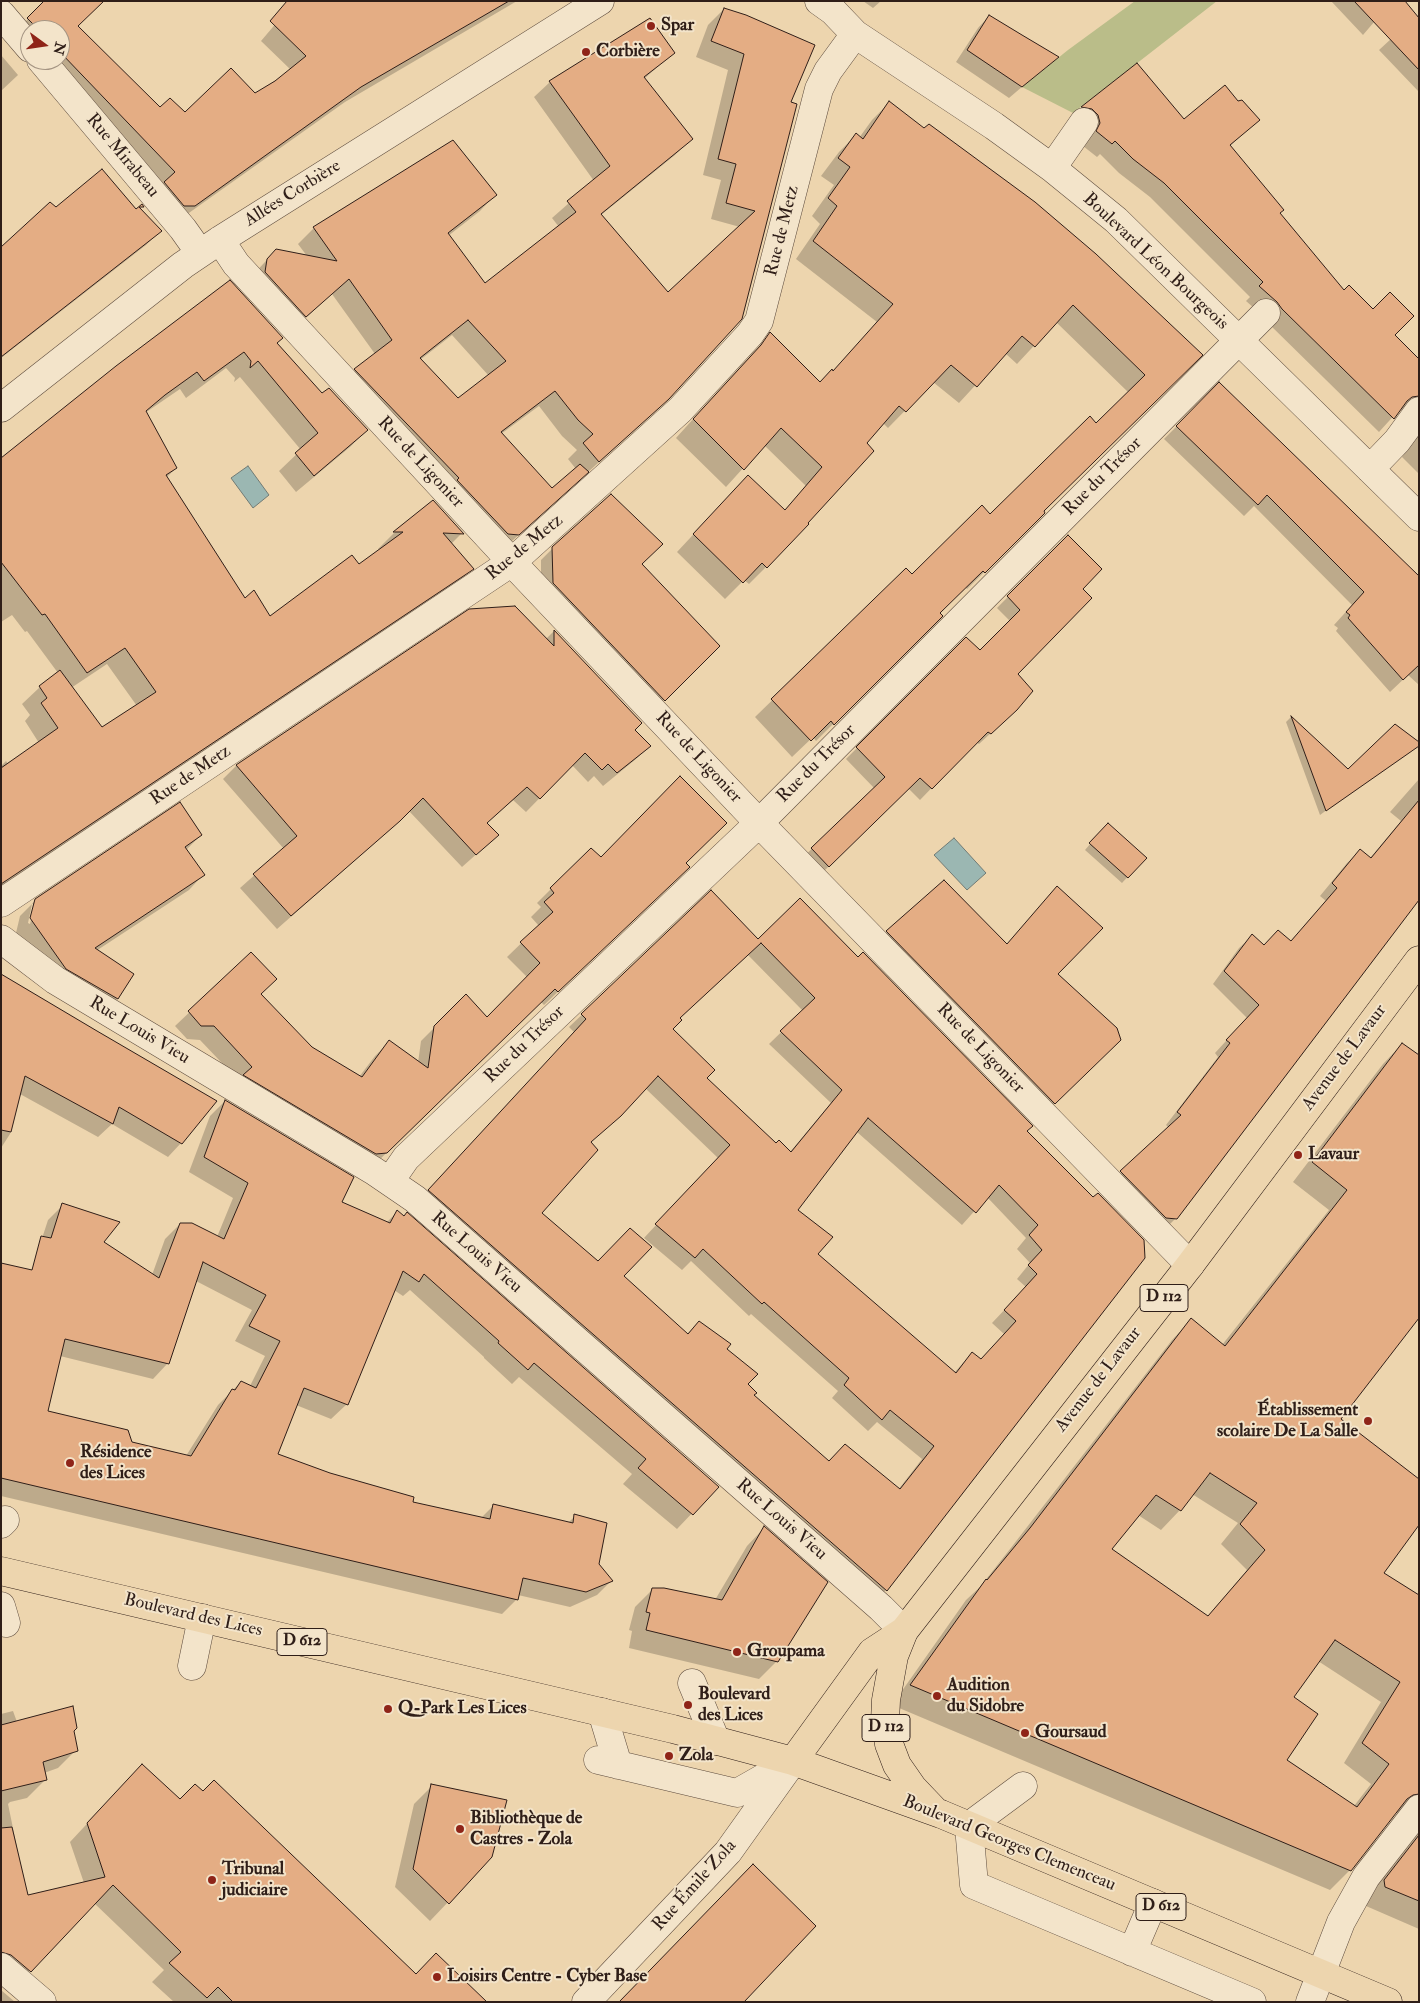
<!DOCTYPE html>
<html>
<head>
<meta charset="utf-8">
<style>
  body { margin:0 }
  #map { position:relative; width:1420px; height:2003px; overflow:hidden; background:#edd5ae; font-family:"IM FELL Double Pica",serif }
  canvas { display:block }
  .frame { position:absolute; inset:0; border:2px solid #2f1e18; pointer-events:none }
  .north { position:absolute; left:20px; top:20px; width:50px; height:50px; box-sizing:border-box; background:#f3e4ca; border:1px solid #a59583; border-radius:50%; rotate:104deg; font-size:14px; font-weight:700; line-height:20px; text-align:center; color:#2f1e18 }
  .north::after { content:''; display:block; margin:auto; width:18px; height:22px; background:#8f2418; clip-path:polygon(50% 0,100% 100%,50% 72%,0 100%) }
</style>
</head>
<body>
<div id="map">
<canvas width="1420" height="2003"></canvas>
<div class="frame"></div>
<div class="north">N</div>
</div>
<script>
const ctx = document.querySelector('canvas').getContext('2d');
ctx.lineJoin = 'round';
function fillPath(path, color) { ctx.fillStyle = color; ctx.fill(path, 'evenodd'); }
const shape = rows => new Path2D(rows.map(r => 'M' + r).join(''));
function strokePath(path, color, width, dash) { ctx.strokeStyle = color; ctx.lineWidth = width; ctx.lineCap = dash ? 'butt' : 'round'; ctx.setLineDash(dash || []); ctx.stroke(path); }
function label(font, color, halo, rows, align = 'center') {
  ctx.font = font + ' "IM FELL Double Pica",serif'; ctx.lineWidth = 4; ctx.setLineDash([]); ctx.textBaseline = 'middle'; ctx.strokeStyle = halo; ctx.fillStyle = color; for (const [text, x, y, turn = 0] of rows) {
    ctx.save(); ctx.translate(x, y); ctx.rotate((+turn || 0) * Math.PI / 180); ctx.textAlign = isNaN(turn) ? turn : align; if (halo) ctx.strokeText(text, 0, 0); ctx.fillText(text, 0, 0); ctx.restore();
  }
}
fillPath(shape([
  [1135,1,1217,1,1073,113,1022,87,1068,50]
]), '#babd89');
const water = shape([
  [248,466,269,495,253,508,231,478,248,466],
  [954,838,986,873,967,890,934,855,954,838]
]);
fillPath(water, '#9bb7b2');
strokePath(water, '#707a74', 1);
fillPath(shape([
  [46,1,77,26,160,109,185,114,255,94,291,70,261,41,295,1,517,1,345,102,179,220,40,60,60,60,60,30,30,30,14,33],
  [863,1,881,1,873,8],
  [1331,1,1392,1,1363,35],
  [724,9,789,103,740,318,651,415,502,550,339,385,355,370,375,354,332,294,290,332,252,276,276,250,307,256,298,244,314,228,495,195,480,211,448,236,484,285,559,227,552,218,594,181,534,97,550,82,674,52,644,79,691,139,675,155,601,215,668,293,740,227,711,219,721,180,703,175,728,70,696,57,708,25],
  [452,335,489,376,458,400,420,360],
  [539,406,562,436,577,450,568,459,576,469,552,489,501,434],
  [1417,15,1419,17,1419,92,1379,50],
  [989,16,1057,57,1009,98,956,62,978,28],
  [1,55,18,75,1,91],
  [1136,64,1184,121,1237,103,1258,120,1230,146,1279,214,1344,292,1393,335,1419,361,1419,418,1405,409,1399,410,1379,432,1268,323,1263,316,1246,301,1250,297,1150,197,1119,173,1100,154,1097,157,1083,146,1069,121,1082,108],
  [889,103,1201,355,1042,511,1044,513,967,589,965,587,939,613,941,616,816,741,813,737,792,757,755,717,906,570,912,576,990,515,1096,425,1129,393,1056,322,1017,364,1005,353,959,403,933,382,888,428,883,423,766,567,749,584,744,580,725,599,677,552,731,494,784,511,806,486,764,445,726,487,676,438,770,334,819,384,833,373,877,322,796,259,820,224,812,216,834,185,821,176,839,152,856,135,859,138,872,120],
  [142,206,140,209,160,231,146,245,1,358,1,248,56,208,136,211],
  [276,344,322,394,367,430,350,447,296,492,279,471,301,450,240,377,234,382,235,378,226,368,186,398,180,389,145,413,176,468,166,478,245,599,270,617,358,566,382,549,378,549,394,533,433,501,462,533,451,544,472,569,455,586,1,888,1,766,6,761,8,764,39,743,25,721,30,715,22,704,40,687,58,673,27,631,25,632,12,615,1,622,1,460,117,367],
  [107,664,137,706,101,729,71,688],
  [1219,384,1419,578,1419,685,1408,675,1390,692,1336,631,1338,628,1334,625,1352,605,1254,506,1244,516,1164,439],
  [1419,433,1419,474,1402,457],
  [1068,536,1082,589,1016,674,1004,721,979,744,976,742,920,800,908,788,817,878,800,860,875,789,846,759,966,639,980,652,1010,621,997,608],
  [553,548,640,564,718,646,652,712,541,595,541,560],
  [470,610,546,639,554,631,634,730,650,746,636,759,603,786,594,776,588,782,572,765,526,812,513,800,486,823,498,835,462,867,409,811,385,834,277,929,240,888,284,849,223,779,236,766],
  [1291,717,1362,784,1320,815,1286,722],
  [1419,779,1419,897,1176,1218,1163,1231,1109,1185,1169,1128,1166,1125,1218,1057,1215,1053,1247,1018,1213,984,1239,948,1252,936,1263,946,1290,942,1326,901,1320,896,1347,863,1360,851,1370,858,1401,821,1390,812],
  [1102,830,1145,858,1122,883,1085,850],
  [201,835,186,850,203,875,189,890,96,951,133,975,117,999,102,1014,16,933,20,916,36,900],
  [32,904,35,904,30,924,28,923],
  [591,849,601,859,684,863,674,881,544,1005,541,1002,372,1167,239,1081,200,1040,187,1039,175,1026,251,954,260,994,311,1048,359,1077,375,1056,389,1042,418,1063,421,1041,466,996,487,1019,527,977,507,957,539,926,531,917,541,907,537,903],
  [1057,887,1057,975,1119,1040,1041,1117,874,945,887,932,1006,945],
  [711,892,758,941,800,900,1026,1131,1144,1258,886,1590,873,1603,416,1203,575,1033,569,1027],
  [748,955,803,1011,769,1044,831,1103,790,1152,776,1144,706,1078,671,1029,679,1019],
  [645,1088,718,1158,644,1238,682,1270,691,1261,749,1316,751,1314,838,1391,832,1398,868,1431,877,1422,922,1459,898,1490,829,1462,753,1395,725,1349,699,1322,687,1334,623,1276,598,1262,540,1213,590,1143],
  [857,1132,962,1225,987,1197,1026,1238,1017,1249,1030,1263,1017,1279,1026,1287,992,1323,1004,1334,981,1360,972,1353,954,1373,816,1255,797,1210],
  [1,976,181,1143,168,1157,112,1124,98,1137,20,1094,10,1134,1,1148],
  [1402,1044,1339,1419,1382,1573,1419,1596,1419,1929,1366,1906,1365,1900,1402,1813,1394,1813,1350,1870,1330,1890,892,1705,966,1600,980,1587,1010,1549,1172,1340,1191,1320,1222,1345,1329,1210,1293,1182,1383,1064],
  [1192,1494,1238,1523,1221,1544,1247,1570,1207,1617,1111,1550,1138,1515,1161,1530,1180,1510],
  [1318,1661,1381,1702,1344,1763,1371,1784,1354,1806,1286,1760,1292,1697],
  [225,1101,340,1203,386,1223,397,1212,717,1487,677,1529,623,1484,632,1474,519,1377,512,1384,484,1358,484,1357,410,1290,403,1296,394,1290,347,1404,331,1419,296,1405,276,1455,411,1503,481,1518,493,1506,568,1523,575,1516,598,1564,611,1581,597,1595,570,1607,518,1595,517,1599,502,1614,1,1496,1,1264,49,1275,33,1266,48,1220,63,1205,102,1242,152,1275,165,1239,180,1224,217,1237,233,1198,189,1172,210,1116],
  [196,1281,252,1310,235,1341,265,1356,250,1386,241,1382,218,1405,186,1456,131,1443,46,1412,60,1356,153,1379,168,1363],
  [764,1528,777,1661,759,1679,629,1648,632,1631,629,1630,635,1607,653,1589,715,1600,747,1546],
  [13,1711,17,1722,72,1731,76,1750,58,1768,44,1773,45,1780,27,1798,10,1802,8,1804,27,1896,84,1883,70,1842,125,1783,180,1800,416,1975,485,2002,174,2002,152,1982,164,1970,94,1903,12,1989,1,1980,1,1714],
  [432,1786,491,1857,430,1921,395,1887,414,1804],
  [1,1990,15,2002,1,2002]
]), '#0003');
const building = shape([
  [44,1,104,1,78,26,160,107,170,98,185,112,231,68,255,93,275,81,306,56,270,21,287,1,509,1,361,87,195,206,184,206,164,182,175,172,60,52,60,30,39,30,27,18,44,1],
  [1354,1,1405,1,1419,18,1419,70,1354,1],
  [724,8,746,15,815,45,791,102,797,104,742,319,669,399,599,462,583,443,593,434,578,420,555,391,501,432,552,488,580,464,589,472,519,535,508,534,457,480,459,478,354,369,392,340,349,279,306,317,265,272,267,259,276,249,337,261,313,227,453,140,497,195,448,233,485,283,576,212,567,201,610,166,549,81,650,18,675,53,644,77,693,139,601,214,668,292,755,211,726,203,736,164,718,159,744,54,711,41,724,8],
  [468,320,506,361,458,398,420,358,468,320],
  [989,15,1022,35,1059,57,1022,87,967,50,989,15],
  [1137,63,1184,119,1225,85,1238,101,1242,100,1260,120,1230,145,1284,210,1280,213,1344,290,1349,285,1373,309,1390,292,1414,316,1395,335,1419,359,1419,396,1412,397,1407,401,1394,419,1282,309,1277,302,1259,286,1263,282,1164,183,1133,159,1115,141,1112,144,1096,131,1100,123,1098,115,1092,109,1081,107,1137,63],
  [889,101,924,128,929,124,1035,202,1096,254,1203,355,1044,511,1045,513,985,573,983,571,940,613,943,616,834,725,831,721,811,741,771,699,906,568,912,574,982,505,990,514,1090,416,1096,423,1145,375,1073,305,1035,347,1022,336,977,387,951,365,906,412,899,406,867,443,874,451,808,523,809,524,767,568,762,563,743,583,693,534,748,475,785,510,822,467,781,428,744,470,693,419,761,345,770,332,820,382,832,369,833,371,893,304,813,241,837,206,828,198,850,167,838,158,856,133,863,139,889,101],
  [102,169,136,209,142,204,144,207,139,207,162,231,1,357,1,247,50,202,56,207,102,169],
  [230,280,283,338,277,343,322,393,329,388,368,430,314,476,295,453,318,433,258,361,250,368,251,361,244,352,204,381,197,372,165,395,146,411,177,468,166,475,245,598,254,590,270,616,352,555,359,564,403,532,393,532,433,500,464,534,443,533,474,569,1,884,1,768,58,728,41,703,47,698,39,686,60,670,102,727,156,692,125,648,87,673,45,614,42,615,1,562,1,458,116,366,230,280],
  [1219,382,1419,576,1419,665,1403,680,1348,618,1350,615,1346,612,1364,592,1267,495,1258,505,1176,426,1219,382],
  [611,494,663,544,642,564,720,646,665,701,553,583,552,547,611,494],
  [1068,535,1102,569,1083,589,1092,598,1018,674,1033,691,1017,710,991,734,988,732,932,789,920,778,829,867,811,848,885,777,856,747,966,637,980,650,1020,610,1007,596,1068,535],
  [515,606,554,646,554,630,642,723,635,730,651,746,617,773,608,764,602,770,585,753,540,799,527,787,487,823,499,835,476,855,423,798,400,821,291,916,253,874,297,836,236,765,469,609,515,606],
  [1291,716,1348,769,1395,724,1419,742,1419,746,1326,811,1291,716],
  [680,776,727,823,686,863,690,867,558,992,555,989,387,1153,376,1154,243,1075,252,1067,214,1026,201,1026,188,1011,251,952,277,979,261,994,312,1047,362,1077,389,1040,428,1068,434,1026,466,994,487,1017,540,963,520,942,553,912,544,902,554,893,550,888,591,848,601,857,680,776],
  [1419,800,1419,900,1177,1219,1166,1218,1120,1171,1181,1115,1177,1112,1230,1043,1226,1040,1259,1005,1224,971,1252,934,1264,945,1278,930,1291,941,1337,888,1332,883,1360,849,1371,858,1419,800],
  [180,802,202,835,185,847,205,875,95,948,134,974,118,999,66,969,30,918,35,899,180,802],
  [1108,823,1147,858,1128,878,1089,843,1108,823],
  [944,880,1007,944,1057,886,1103,928,1058,974,1117,1028,1121,1040,1055,1104,886,931,944,880],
  [711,890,758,939,800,898,858,957,863,952,1033,1126,1027,1131,1093,1197,1098,1193,1144,1240,1145,1258,887,1591,428,1190,586,1019,581,1014,711,890],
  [761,943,815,998,780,1031,842,1090,791,1152,779,1140,776,1143,707,1078,715,1070,673,1029,682,1020,680,1018,761,943],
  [658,1076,730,1145,655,1224,695,1258,703,1249,762,1304,764,1302,849,1378,844,1385,882,1420,890,1410,934,1446,900,1489,845,1444,829,1461,754,1395,757,1393,748,1384,758,1374,727,1349,731,1344,699,1321,688,1334,624,1276,652,1247,630,1228,598,1261,542,1213,598,1150,591,1142,621,1116,658,1076],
  [868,1118,976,1213,999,1185,1038,1225,1029,1235,1042,1250,1028,1265,1037,1274,1004,1310,1016,1321,981,1359,972,1352,956,1373,818,1254,833,1237,798,1210,868,1118],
  [1,974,97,1031,217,1101,182,1144,119,1107,113,1124,25,1076,11,1132,1,1130,1,974],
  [1402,1043,1419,1055,1419,1318,1341,1419,1419,1479,1419,1525,1384,1573,1419,1595,1419,1794,1413,1795,1407,1799,1351,1871,910,1685,986,1579,987,1580,1030,1528,1191,1318,1225,1346,1347,1190,1312,1162,1402,1043],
  [1210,1473,1257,1503,1240,1524,1265,1550,1208,1616,1112,1549,1156,1495,1181,1511,1210,1473],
  [1335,1640,1400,1682,1362,1743,1389,1764,1357,1807,1287,1760,1318,1714,1294,1697,1335,1640],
  [225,1100,354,1177,342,1202,390,1223,397,1210,404,1216,407,1212,719,1487,693,1515,638,1468,646,1459,534,1363,528,1370,498,1343,499,1341,424,1274,419,1282,403,1271,348,1405,304,1388,278,1454,330,1473,414,1497,413,1502,490,1519,493,1504,573,1523,574,1514,607,1523,599,1564,613,1581,586,1592,523,1578,518,1600,1,1478,1,1263,32,1270,41,1236,51,1238,62,1203,120,1222,104,1242,159,1278,180,1223,192,1223,224,1239,248,1183,204,1157,225,1100],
  [203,1262,266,1295,249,1326,280,1341,256,1388,241,1381,235,1390,232,1389,191,1456,132,1442,128,1430,48,1411,65,1339,169,1364,203,1262],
  [764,1526,828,1582,778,1662,646,1630,650,1613,646,1612,652,1588,664,1588,722,1600,764,1526],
  [73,1706,77,1728,74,1731,78,1751,43,1762,47,1780,1,1791,1,1725,73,1706],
  [142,1764,180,1799,195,1784,203,1791,214,1780,416,1974,436,1953,487,2002,233,2002,218,1987,207,1998,169,1963,181,1952,113,1885,31,1972,11,1955,1,1952,1,1828,12,1827,28,1895,105,1877,87,1823,142,1764],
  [431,1784,507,1800,492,1857,449,1904,413,1869,431,1784],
  [1419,1835,1419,1901,1385,1887,1384,1880,1419,1835],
  [753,1864,816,1926,744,2002,619,2002,753,1864]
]);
fillPath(building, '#e4ad84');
strokePath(building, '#2f1e18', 1);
const minor = shape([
  [819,1,833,11,855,34,994,126,1052,168,1116,220,1419,517],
  [1,14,30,48],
  [41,60,183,229,200,253],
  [1052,168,1084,122],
  [220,240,236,264,521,572,759,823,1190,1265],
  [1,408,183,265,220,240,600,1],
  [1370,469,1397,441,1419,411],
  [1,903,512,562,680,410,750,334,759,321,819,89,828,71,855,34],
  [1,939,55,980,374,1171,415,1199,881,1608,904,1631],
  [390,1181,406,1158,759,823,1266,313],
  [1,1524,5,1520],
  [1,1606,6,1623],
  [192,1666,202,1618],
  [692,1683,716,1741],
  [602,1712,618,1765],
  [598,1760,737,1793,788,1764],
  [1023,1786,969,1826,974,1885,1252,2002],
  [1132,1952,1153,1903],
  [1,1967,42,2002],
  [586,2002,728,1852,793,1761],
  [1310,2002,1341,1922,1366,1877,1419,1809]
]);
const major = shape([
  [1,1571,673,1729,793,1761,941,1814,1388,2002],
  [793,1761,872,1652,904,1631],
  [933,1809,913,1788,897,1765,889,1744,885,1722,886,1700,894,1656,904,1631,1190,1265,1419,960]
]);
strokePath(minor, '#5e4c3e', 29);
strokePath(major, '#2f1e18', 29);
strokePath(minor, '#f3e4ca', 28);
strokePath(major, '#edd5ae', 28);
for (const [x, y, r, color] of [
  [651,26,5,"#8f2418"],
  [586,52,5,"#8f2418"],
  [1298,1155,5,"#8f2418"],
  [1368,1421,5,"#8f2418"],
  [70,1463,5,"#8f2418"],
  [737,1652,5,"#8f2418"],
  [937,1696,5,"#8f2418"],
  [688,1705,5,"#8f2418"],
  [388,1709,5,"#8f2418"],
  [1025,1733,5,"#8f2418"],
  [669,1756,5,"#8f2418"],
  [460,1829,5,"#8f2418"],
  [212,1880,5,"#8f2418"],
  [437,1977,5,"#8f2418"]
]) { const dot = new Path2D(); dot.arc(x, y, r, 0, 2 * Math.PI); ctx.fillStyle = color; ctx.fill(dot); strokePath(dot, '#f3e4ca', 2); }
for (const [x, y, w] of [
  [1164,1298,48],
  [302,1642,50],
  [886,1728,48],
  [1161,1907,50]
]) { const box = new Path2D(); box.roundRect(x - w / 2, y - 13.5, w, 27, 4); ctx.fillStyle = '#f3e4ca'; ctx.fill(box); strokePath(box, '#2f1e18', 1); }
label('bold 16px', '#2f1e18', null, [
  ["D 112",1164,1298],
  ["D 612",302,1642],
  ["D 112",886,1728],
  ["D 612",1161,1907]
]);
label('bold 18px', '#2f1e18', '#f3e4ca', [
  ["Spar",661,26],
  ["Corbière",596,52],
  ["Lavaur",1308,1155],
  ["Établissement",1358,1411,"right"],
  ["scolaire De La Salle",1358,1432,"right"],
  ["Résidence",80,1453],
  ["des Lices",80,1474],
  ["Groupama",747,1652],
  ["Audition",947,1686],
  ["du Sidobre",947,1707],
  ["Boulevard",698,1695],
  ["des Lices",698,1716],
  ["Q-Park Les Lices",398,1709],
  ["Goursaud",1035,1733],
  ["Zola",679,1756],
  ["Bibliothèque de",470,1819],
  ["Castres - Zola",470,1840],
  ["Tribunal",222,1870],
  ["judiciaire",222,1891],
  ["Loisirs Centre - Cyber Base",447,1977]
], 'left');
label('18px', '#2f1e18', '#f3e4ca', [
  ["Rue Mirabeau",122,156,50],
  ["Allées Corbière",293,194,-32],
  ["Rue de Metz",783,231,-76],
  ["Boulevard Léon Bourgeois",1155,262,43],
  ["Rue de Ligonier",420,463,47],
  ["Rue du Trésor",1103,477,-45],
  ["Rue de Metz",525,548,-39],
  ["Rue de Ligonier",698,758,47],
  ["Rue du Trésor",817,764,-45],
  ["Rue de Metz",191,776,-34],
  ["Rue Louis Vieu",139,1031,31],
  ["Rue du Trésor",525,1045,-44],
  ["Rue de Ligonier",980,1049,46],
  ["Avenue de Lavaur",1345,1058,-53],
  ["Rue Louis Vieu",476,1253,41],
  ["Avenue de Lavaur",1099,1380,-52],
  ["Rue Louis Vieu",781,1520,41],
  ["Boulevard des Lices",193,1616,13],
  ["Boulevard Georges Clemenceau",1009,1844,22],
  ["Rue Émile Zola",695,1886,-48]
]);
</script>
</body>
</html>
